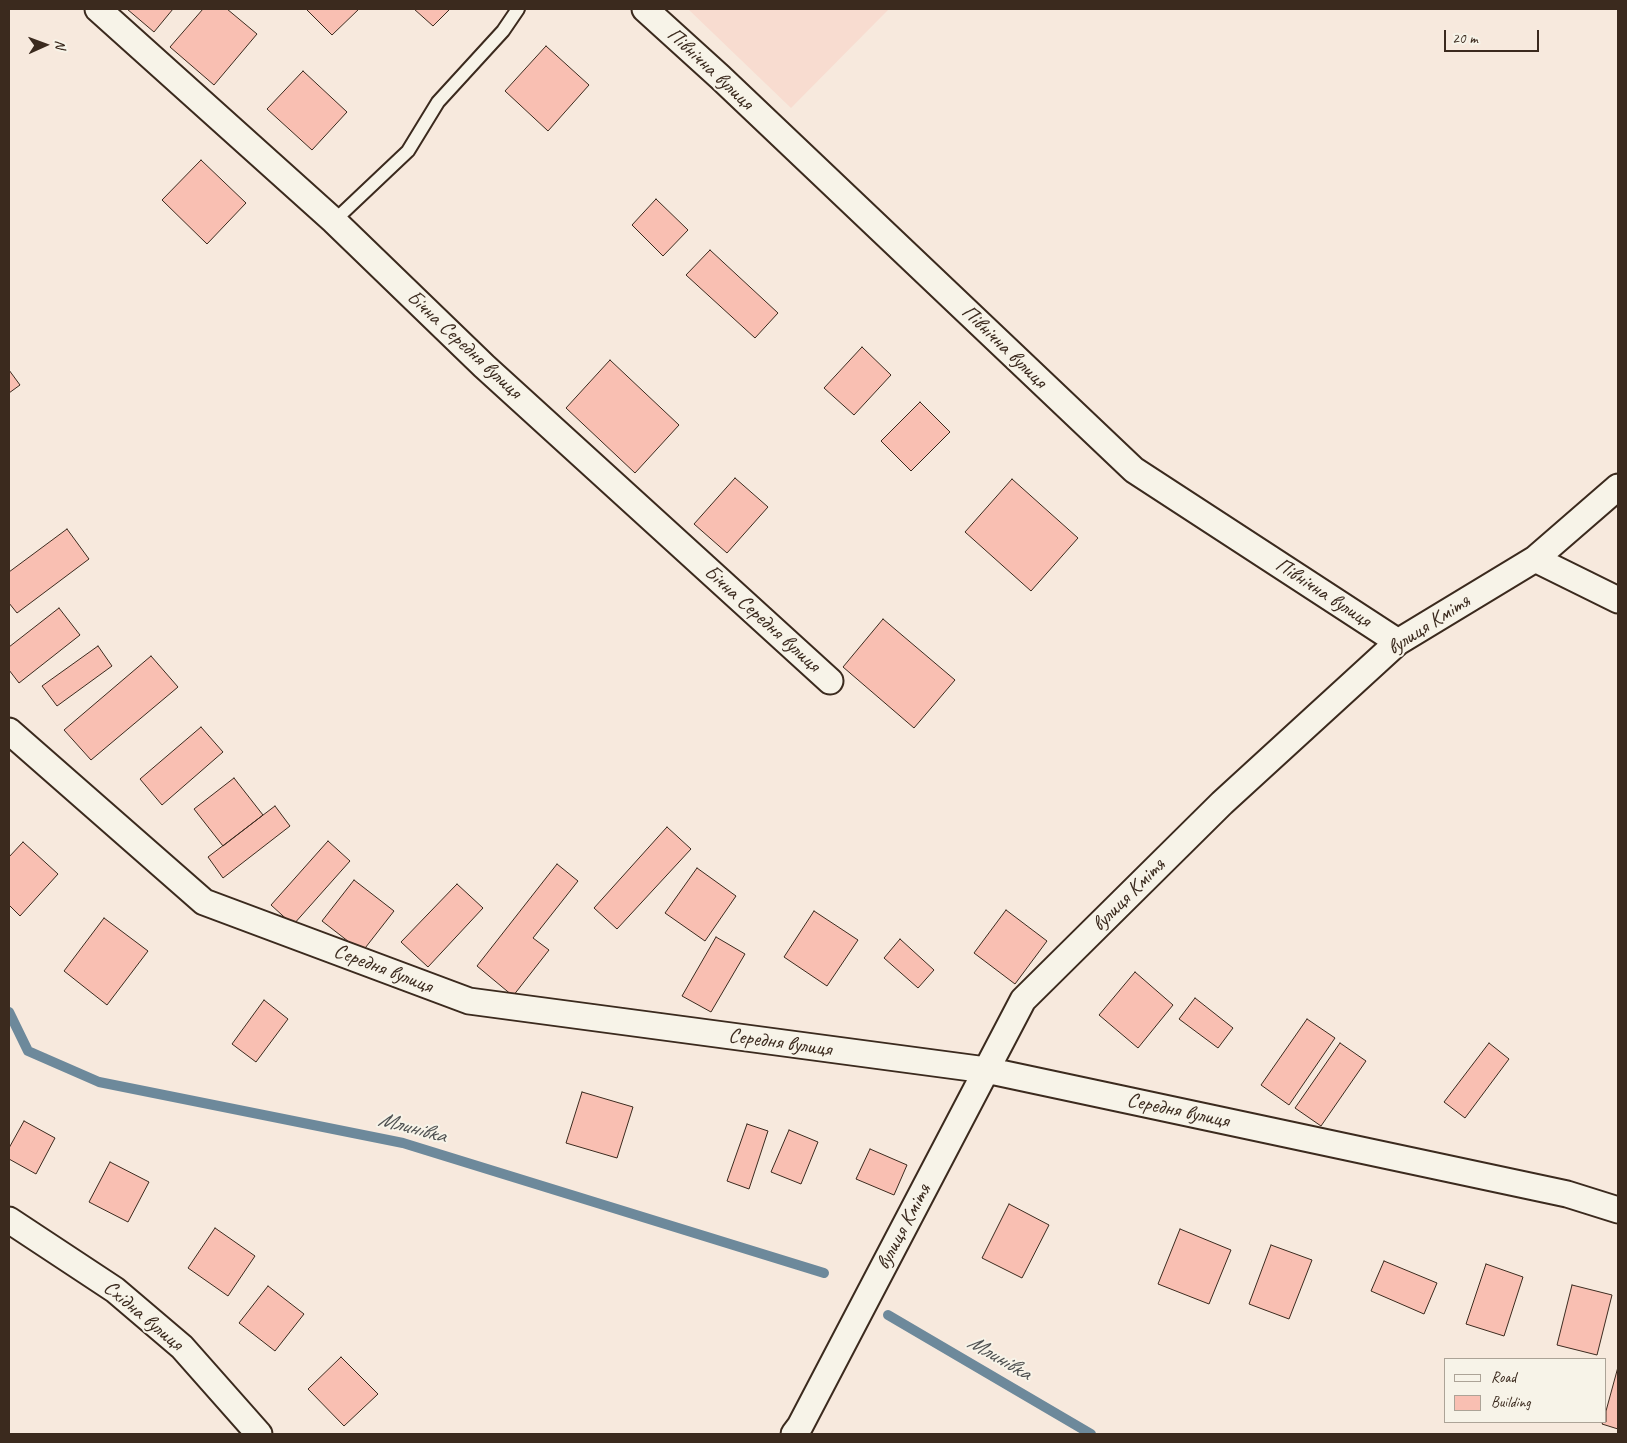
<!DOCTYPE html>
<html>
<head>
<meta charset="utf-8">
<style>
  body { margin:0 }
  #map { position:relative; width:1627px; height:1443px; overflow:hidden; background:#f7e9dd; font-family:Caveat,sans-serif }
  canvas { display:block }
  .frame { position:absolute; inset:0; border:10px solid #3b2a1e; pointer-events:none }
  .legend { position:absolute; left:1444px; top:1358px; width:162px; height:65px; box-sizing:border-box; background:#f7f3e8; border:1px solid #aca397; margin:0; padding:6px 9px; list-style:none; font-size:15px; color:#3b2a1e }
  .legend li { display:flex; align-items:center; gap:10px; height:25px }
  .legend b { width:25px; border:1px solid #aca397 }
  .north { position:absolute; left:20px; top:20px; width:50px; height:50px; -webkit-text-stroke:4px #f7f3e8; paint-order:stroke; rotate:88deg; font-size:14px; font-weight:700; line-height:20px; text-align:center; color:#3b2a1e }
  .north::after { content:''; display:block; margin:auto; width:18px; height:22px; background:#3b2a1e; clip-path:polygon(50% 0,100% 100%,50% 72%,0 100%) }
  .scale { position:absolute; left:1444px; top:30px; width:95px; height:22px; box-sizing:border-box; border:2px solid #3b2a1e; border-top:0; padding-left:6px; font-size:15px; line-height:18px; white-space:nowrap; color:#3b2a1e; -webkit-text-stroke:4px #f7f3e8; paint-order:stroke }
</style>
</head>
<body>
<div id="map">
<canvas width="1627" height="1443"></canvas>
<div class="frame"></div>
<ul class="legend">
<li><b style="height:6px;background:#f7f3e8"></b>Road</li>
<li><b style="height:14px;background:#f9bfb2"></b>Building</li>
</ul>
<div class="north">N</div>
<div class="scale">20 m</div>
</div>
<script>
const ctx = document.querySelector('canvas').getContext('2d');
ctx.lineJoin = 'round';
function fillPath(path, color) { ctx.fillStyle = color; ctx.fill(path, 'evenodd'); }
const shape = rows => new Path2D(rows.map(r => 'M' + r).join(''));
function strokePath(path, color, width, dash) { ctx.strokeStyle = color; ctx.lineWidth = width; ctx.lineCap = dash ? 'butt' : 'round'; ctx.setLineDash(dash || []); ctx.stroke(path); }
function label(font, color, halo, rows, align = 'center') {
  ctx.font = font + ' Caveat,sans-serif'; ctx.lineWidth = 4; ctx.setLineDash([]); ctx.textBaseline = 'middle'; ctx.strokeStyle = halo; ctx.fillStyle = color; for (const [text, x, y, turn = 0] of rows) {
    ctx.save(); ctx.translate(x, y); ctx.rotate((+turn || 0) * Math.PI / 180); ctx.textAlign = isNaN(turn) ? turn : align; if (halo) ctx.strokeText(text, 0, 0); ctx.fillText(text, 0, 0); ctx.restore();
  }
}
fillPath(shape([
  [688,9,889,9,791,108]
]), '#f8dcd0');
strokePath(shape([
  [9,1012,28,1051,99,1082,403,1143,824,1273],
  [888,1315,1091,1434]
]), '#6d899b', 10);
const building = shape([
  [127,9,173,9,154,32,127,9],
  [203,9,227,9,257,34,214,85,170,47,203,9],
  [306,9,359,9,332,35,306,9],
  [414,9,450,9,433,26,414,9],
  [546,46,589,85,548,131,505,91,546,46],
  [303,71,347,112,312,150,267,109,303,71],
  [201,160,246,203,207,244,162,200,201,160],
  [656,199,688,230,663,256,632,225,656,199],
  [710,250,778,313,755,338,686,275,710,250],
  [862,347,891,375,854,415,824,388,862,347],
  [610,360,679,425,635,473,566,408,610,360],
  [9,370,20,385,9,393,9,370],
  [920,402,950,432,911,471,881,441,920,402],
  [735,478,768,507,727,553,694,524,735,478],
  [1012,479,1078,538,1031,591,965,532,1012,479],
  [67,529,89,559,17,613,9,603,9,572,67,529],
  [59,608,80,635,19,683,9,670,9,647,59,608],
  [883,619,955,680,914,728,843,667,883,619],
  [98,646,112,666,57,706,42,686,98,646],
  [151,656,178,687,91,760,64,730,151,656],
  [201,727,223,752,162,805,140,779,201,727],
  [234,778,263,815,223,846,194,809,234,778],
  [275,806,290,826,223,878,208,857,275,806],
  [667,827,691,849,617,929,594,908,667,827],
  [328,841,350,861,293,925,271,905,328,841],
  [23,842,58,874,20,916,9,905,9,857,23,842],
  [557,864,578,881,533,938,549,950,513,996,477,966,557,864],
  [697,868,736,896,705,941,665,913,697,868],
  [354,880,394,911,362,952,322,921,354,880],
  [457,884,483,908,428,967,401,942,457,884],
  [1006,910,1047,941,1015,984,974,953,1006,910],
  [814,911,858,940,827,986,784,957,814,911],
  [104,918,148,951,107,1005,64,971,104,918],
  [716,937,745,954,711,1012,682,996,716,937],
  [900,939,934,970,918,988,884,958,900,939],
  [1135,972,1173,1005,1138,1048,1099,1015,1135,972],
  [1195,998,1233,1028,1218,1048,1179,1019,1195,998],
  [264,1000,288,1019,256,1062,232,1044,264,1000],
  [1307,1019,1335,1038,1289,1105,1261,1085,1307,1019],
  [1340,1043,1366,1061,1321,1126,1295,1108,1340,1043],
  [1489,1043,1509,1059,1465,1118,1444,1102,1489,1043],
  [582,1092,633,1107,617,1158,566,1143,582,1092],
  [24,1121,55,1138,36,1174,9,1159,9,1148,24,1121],
  [747,1124,768,1131,749,1189,727,1181,747,1124],
  [789,1130,818,1142,801,1184,771,1172,789,1130],
  [870,1149,907,1165,894,1195,856,1179,870,1149],
  [110,1162,149,1182,128,1222,89,1202,110,1162],
  [1009,1204,1049,1225,1022,1278,982,1258,1009,1204],
  [215,1228,255,1256,228,1296,188,1268,215,1228],
  [1180,1229,1231,1250,1209,1304,1158,1284,1180,1229],
  [1271,1245,1312,1260,1289,1319,1249,1304,1271,1245],
  [1384,1261,1437,1283,1424,1314,1371,1291,1384,1261],
  [1486,1264,1523,1277,1504,1336,1466,1324,1486,1264],
  [1572,1285,1612,1295,1597,1355,1557,1345,1572,1285],
  [268,1286,304,1314,275,1351,239,1323,268,1286],
  [341,1357,378,1394,344,1426,308,1389,341,1357],
  [1618,1367,1618,1429,1602,1424,1603,1422,1606,1422,1606,1411,1618,1367]
]);
fillPath(building, '#f9bfb2');
strokePath(building, '#3b2a1e', 1);
const lane = shape([
  [334,221,408,151,438,102,503,31,518,9]
]);
const street = shape([
  [98,9,334,221,484,366,830,681],
  [645,9,720,77,1134,470,1398,642],
  [1535,559,1618,600],
  [9,731,204,902,469,1001,986,1070,1567,1194,1618,1210],
  [9,1220,115,1290,182,1347,259,1434],
  [794,1434,800,1426,1023,1000,1222,803,1398,642,1535,559,1618,487]
]);
strokePath(lane, '#3b2a1e', 16);
strokePath(street, '#3b2a1e', 29);
strokePath(lane, '#f7f3e8', 12);
strokePath(street, '#f7f3e8', 25);
label('21px', '#3b2a1e', '#f7f3e8', [
  ["Північна вулиця",710,69,43],
  ["Бічна Середня вулиця",464,345,43],
  ["Північна вулиця",1004,347,44],
  ["Північна вулиця",1323,593,33],
  ["Бічна Середня вулиця",762,619,42],
  ["вулиця Кмітя",1429,625,-33],
  ["вулиця Кмітя",1129,895,-45],
  ["Середня вулиця",383,969,21],
  ["Середня вулиця",780,1043,8],
  ["Середня вулиця",1178,1111,12],
  ["вулиця Кмітя",904,1227,-62],
  ["Східна вулиця",143,1316,40]
]);
label('italic 22px', '#505252', '#f7f3e8', [
  ["Млинівка",412,1128,15],
  ["Млинівка",999,1358,30]
]);
</script>
</body>
</html>
